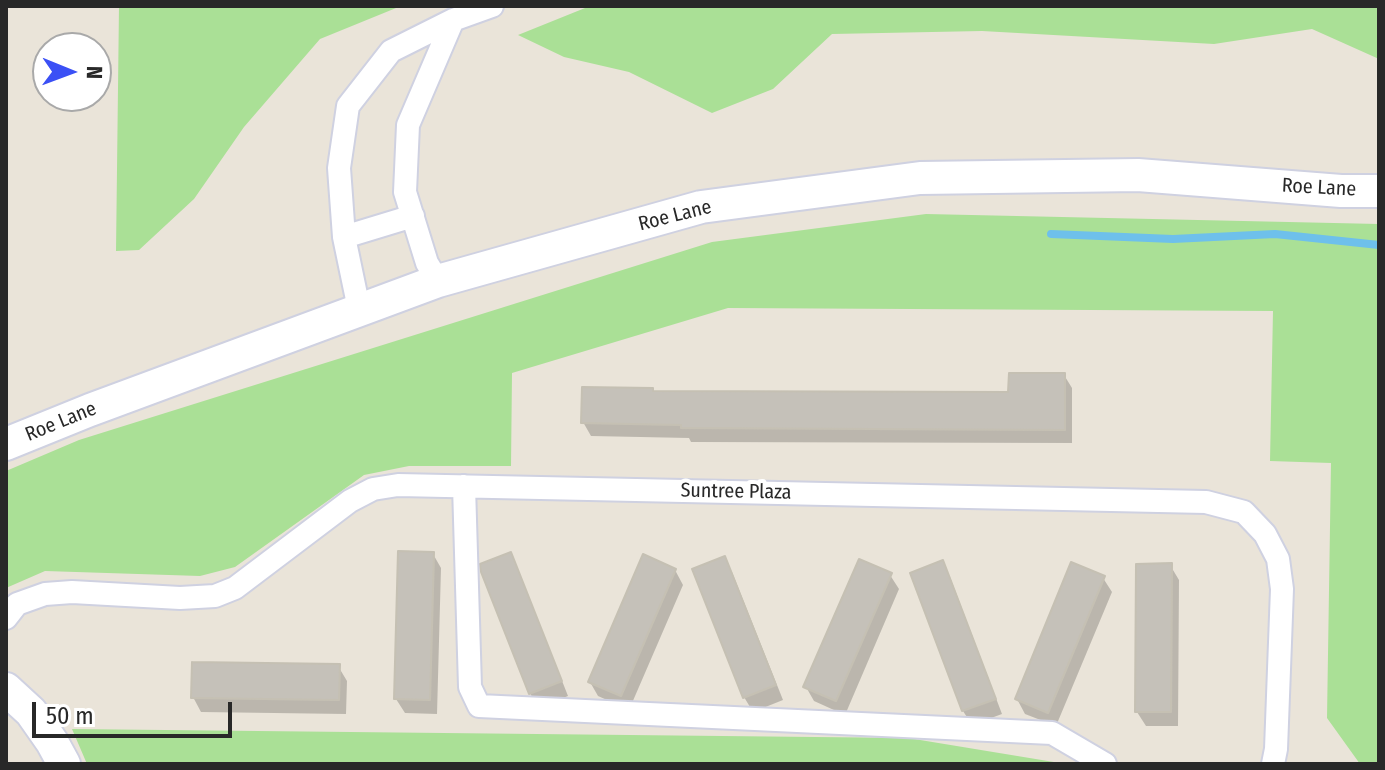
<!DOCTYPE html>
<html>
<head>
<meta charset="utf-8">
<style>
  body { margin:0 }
  #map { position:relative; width:1385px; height:770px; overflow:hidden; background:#eae4d9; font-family:"Fira Sans Condensed",sans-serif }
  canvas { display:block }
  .frame { position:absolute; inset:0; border:8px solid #282828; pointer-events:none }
  .north { position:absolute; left:32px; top:32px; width:80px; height:80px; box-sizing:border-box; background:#fff; border:2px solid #a9a9a9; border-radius:50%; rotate:91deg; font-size:22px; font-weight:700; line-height:32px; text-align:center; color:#282828 }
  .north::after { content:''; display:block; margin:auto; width:28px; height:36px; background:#3b50f5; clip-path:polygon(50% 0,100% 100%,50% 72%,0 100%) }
  .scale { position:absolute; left:32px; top:702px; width:200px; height:36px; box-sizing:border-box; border:4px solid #282828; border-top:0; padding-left:10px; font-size:24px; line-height:28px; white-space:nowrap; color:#282828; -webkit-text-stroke:6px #fff; paint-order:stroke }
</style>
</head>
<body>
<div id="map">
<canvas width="1385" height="770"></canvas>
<div class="frame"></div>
<div class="north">N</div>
<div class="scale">50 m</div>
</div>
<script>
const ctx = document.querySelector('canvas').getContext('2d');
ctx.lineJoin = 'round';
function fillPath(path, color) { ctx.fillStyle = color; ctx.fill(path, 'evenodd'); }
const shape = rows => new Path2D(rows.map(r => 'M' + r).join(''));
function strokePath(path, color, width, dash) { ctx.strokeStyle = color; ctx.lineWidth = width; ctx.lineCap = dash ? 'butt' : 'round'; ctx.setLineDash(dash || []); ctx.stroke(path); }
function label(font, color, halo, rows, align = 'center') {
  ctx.font = font + ' "Fira Sans Condensed",sans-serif'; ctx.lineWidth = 8; ctx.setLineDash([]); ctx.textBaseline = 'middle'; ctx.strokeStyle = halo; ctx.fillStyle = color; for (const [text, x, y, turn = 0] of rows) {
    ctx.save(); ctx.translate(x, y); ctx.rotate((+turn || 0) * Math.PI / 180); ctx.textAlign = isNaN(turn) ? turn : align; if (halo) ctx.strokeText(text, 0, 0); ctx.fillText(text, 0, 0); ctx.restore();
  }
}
fillPath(shape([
  [119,6,401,6,320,39,244,127,194,199,139,250,116,251],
  [590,6,1379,6,1379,59,1312,29,1214,44,982,31,832,34,773,89,712,113,629,72,564,57,518,35],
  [926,214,1379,224,1379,764,1360,764,1327,718,1331,463,1270,461,1273,311,728,308,512,373,511,466,409,466,364,475,235,567,200,576,45,571,6,588,6,471,79,440,712,242],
  [72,729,908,738,1066,764,87,764]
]), '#aae096');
fillPath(shape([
  [1064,375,1072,388,1072,443,691,442,689,438,591,436,583,422,653,393,1010,394],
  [433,554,441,568,437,714,405,713,396,699],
  [510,554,518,569,568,696,538,708,530,693],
  [724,558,732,572,783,700,753,712,744,697],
  [942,562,950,577,1002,714,972,725,963,711,912,574],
  [1170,565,1179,580,1178,726,1146,726,1137,712],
  [675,570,683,585,629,710,598,696,590,682],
  [890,575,899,589,845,715,814,701,806,687],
  [1103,578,1112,592,1056,726,1025,714,1017,699],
  [338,666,347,681,346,714,201,712,193,697]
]), '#0003');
strokePath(shape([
  [1051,234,1173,239,1275,234,1379,245]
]), '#6ec0eb', 8);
const building = shape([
  [1009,373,1065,373,1065,430,681,428,681,425,581,423,582,387,653,388,653,391,1008,392,1009,373],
  [398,551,434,552,430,700,394,699,398,551],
  [511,552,562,681,529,694,481,572,480,564,511,552],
  [643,554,676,569,621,696,588,682,643,554],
  [725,556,776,685,743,698,692,569,725,556],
  [859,559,892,573,836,701,803,687,859,559],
  [943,560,996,699,962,711,910,573,943,560],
  [1071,562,1105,576,1048,713,1015,699,1071,562],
  [1172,563,1171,712,1135,712,1136,564,1172,563],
  [192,662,340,664,339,700,191,698,192,662]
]);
fillPath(building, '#c5c1b9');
strokePath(building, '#c5c0b3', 2);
const street = shape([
  [344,237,413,216],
  [438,281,427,263,405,192,408,125,453,20],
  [359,309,344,237,339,168,348,106,391,51,453,20,492,6],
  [464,486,470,687,479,706,1052,733,1105,764],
  [6,618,17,604,45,594,72,592,180,598,215,596,235,588,350,501,373,489,398,485,1206,502,1244,512,1265,534,1278,559,1282,589,1276,749,1273,764]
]);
const secondary = shape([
  [6,444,90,410,438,281,701,207,920,178,1138,175,1341,191,1379,191],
  [6,689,31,712,52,742,64,764]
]);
strokePath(street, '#cfd1e1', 26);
strokePath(secondary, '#cfd1e1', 36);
strokePath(street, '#fff', 22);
strokePath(secondary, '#fff', 32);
label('20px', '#282828', '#fff', [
  ["Roe Lane",1319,188,3],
  ["Roe Lane",675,216,-14],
  ["Roe Lane",61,422,-22],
  ["Suntree Plaza",736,492,1]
]);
</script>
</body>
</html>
